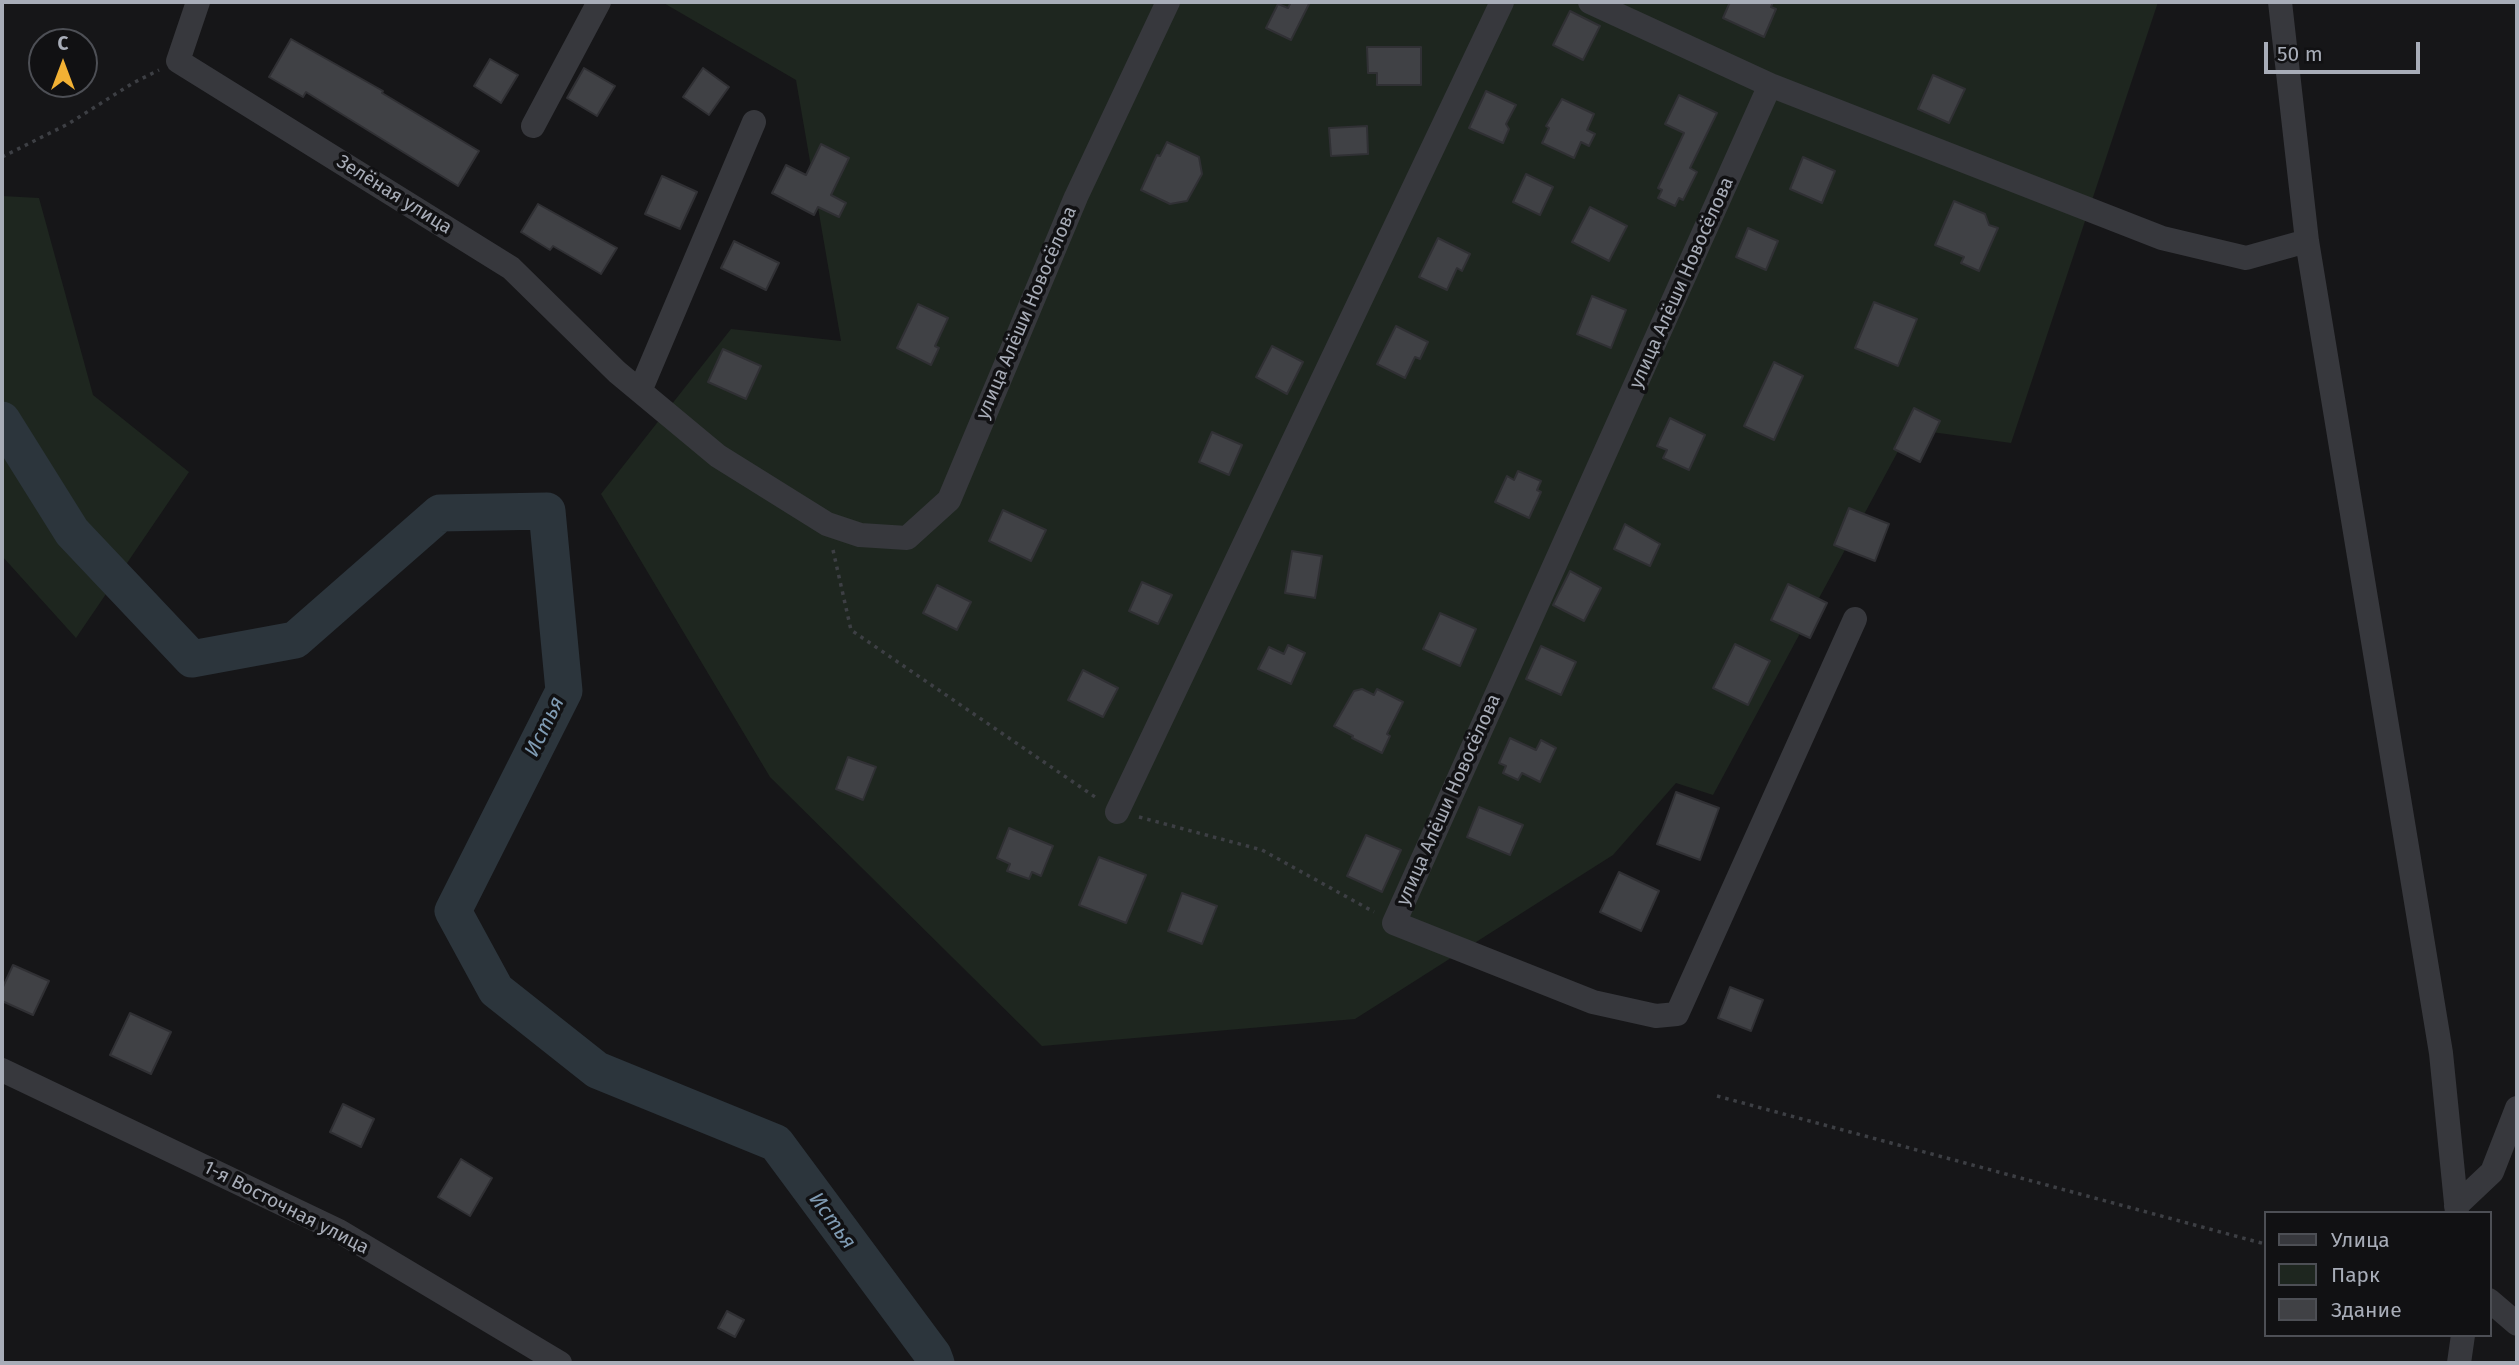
<!DOCTYPE html>
<html>
<head>
<meta charset="utf-8">
<style>
  body { margin:0 }
  #map { position:relative; width:2519px; height:1365px; overflow:hidden; background:#161618; font-family:"Fira Sans",sans-serif }
  canvas { display:block }
  .frame { position:absolute; inset:0; border:4px solid #a8adb8; pointer-events:none }
  .legend { position:absolute; left:2264px; top:1211px; width:228px; height:126px; box-sizing:border-box; background:#111113; border:2px solid #4d4f55; margin:0; padding:9px 12px; list-style:none; font-size:21px; color:#a8adb8 }
  .legend li { display:flex; align-items:center; gap:14px; height:35px }
  .legend b { width:35px; border:2px solid #4d4f55 }
  .north { position:absolute; left:28px; top:28px; width:70px; height:70px; box-sizing:border-box; background:#111113; border:2px solid #4d4f55; border-radius:50%; rotate:0deg; font-size:19px; font-weight:700; line-height:28px; text-align:center; color:#a8adb8 }
  .north::after { content:''; display:block; margin:auto; width:24px; height:32px; background:#f2b134; clip-path:polygon(50% 0,100% 100%,50% 72%,0 100%) }
  .scale { position:absolute; left:2264px; top:42px; width:156px; height:32px; box-sizing:border-box; border:4px solid #a8adb8; border-top:0; padding-left:9px; font-size:21px; line-height:24px; white-space:nowrap; color:#a8adb8; -webkit-text-stroke:5px #111113; paint-order:stroke }
</style>
</head>
<body>
<div id="map">
<canvas width="2519" height="1365"></canvas>
<div class="frame"></div>
<ul class="legend">
<li><b style="height:9px;background:#37383d"></b>Улица</li>
<li><b style="height:19px;background:#1e261f"></b>Парк</li>
<li><b style="height:19px;background:#404145"></b>Здание</li>
</ul>
<div class="north">С</div>
<div class="scale">50 m</div>
</div>
<script>
const ctx = document.querySelector('canvas').getContext('2d');
ctx.lineJoin = 'round';
function fillPath(path, color) { ctx.fillStyle = color; ctx.fill(path, 'evenodd'); }
const shape = rows => new Path2D(rows.map(r => 'M' + r).join(''));
function strokePath(path, color, width, dash) { ctx.strokeStyle = color; ctx.lineWidth = width; ctx.lineCap = dash ? 'butt' : 'round'; ctx.setLineDash(dash || []); ctx.stroke(path); }
function label(font, color, halo, rows, align = 'center') {
  ctx.font = font + ' "Fira Sans",sans-serif'; ctx.lineWidth = 7; ctx.setLineDash([]); ctx.textBaseline = 'middle'; ctx.strokeStyle = halo; ctx.fillStyle = color; for (const [text, x, y, turn = 0] of rows) {
    ctx.save(); ctx.translate(x, y); ctx.rotate((+turn || 0) * Math.PI / 180); ctx.textAlign = isNaN(turn) ? turn : align; if (halo) ctx.strokeText(text, 0, 0); ctx.fillText(text, 0, 0); ctx.restore();
  }
}
fillPath(shape([
  [662,2,2158,2,2011,443,1910,429,1713,795,1676,783,1613,855,1355,1019,1042,1046,770,777,601,494,731,329,841,341,796,80],
  [2,196,39,198,93,395,189,472,76,638,2,556]
]), '#1e261f');
strokePath(shape([
  [2,420,72,532,192,659,295,640,440,513,547,511,564,691,453,911,496,990,597,1070,776,1143,933,1355,936,1363]
]), '#2c353c', 37);
const building = shape([
  [1291,2,1310,2,1291,40,1266,28,1278,4,1288,8,1291,2],
  [1730,2,1773,2,1771,7,1776,9,1764,37,1723,18,1730,2],
  [1570,11,1600,26,1583,60,1553,45,1570,11],
  [291,39,383,91,382,93,479,151,458,186,306,92,303,97,269,77,291,39],
  [1367,47,1421,47,1421,85,1377,85,1377,73,1368,73,1367,47],
  [490,59,518,75,501,103,474,86,490,59],
  [584,68,615,86,597,116,567,98,584,68],
  [703,68,729,87,709,115,683,97,703,68],
  [1933,75,1965,89,1949,123,1918,109,1933,75],
  [1486,91,1516,105,1506,124,1509,129,1503,143,1469,128,1486,91],
  [1679,95,1717,113,1690,168,1697,172,1683,200,1679,198,1675,206,1658,198,1662,190,1658,188,1684,133,1665,124,1679,95],
  [1562,99,1594,114,1587,130,1595,134,1589,146,1581,142,1574,158,1542,143,1549,128,1546,126,1562,99],
  [1367,126,1368,154,1331,156,1329,128,1367,126],
  [1167,142,1199,157,1202,174,1187,201,1170,204,1141,190,1157,155,1160,156,1167,142],
  [821,144,849,158,831,195,846,203,839,217,818,207,814,215,772,193,786,165,806,175,821,144],
  [1803,157,1835,171,1822,203,1790,189,1803,157],
  [1526,174,1553,187,1540,215,1513,202,1526,174],
  [662,176,697,192,680,229,645,214,662,176],
  [1954,201,1985,214,1989,225,1998,228,1979,271,1961,263,1964,257,1935,245,1954,201],
  [538,204,617,248,601,274,553,246,550,250,521,232,538,204],
  [1590,207,1627,226,1609,261,1572,242,1590,207],
  [1748,228,1778,241,1766,270,1736,257,1748,228],
  [1438,238,1470,254,1462,271,1457,268,1447,290,1419,277,1438,238],
  [734,241,779,263,766,290,721,268,734,241],
  [1592,296,1626,310,1611,348,1577,334,1592,296],
  [1874,302,1917,319,1898,366,1855,348,1874,302],
  [918,304,948,318,935,346,939,348,931,365,897,348,918,304],
  [1396,326,1428,342,1420,359,1415,357,1405,378,1377,364,1396,326],
  [1272,346,1303,362,1287,394,1256,377,1272,346],
  [723,349,761,366,746,399,708,382,723,349],
  [1774,362,1803,376,1774,440,1744,426,1774,362],
  [1914,408,1940,421,1920,462,1894,449,1914,408],
  [1670,418,1705,435,1689,470,1663,458,1667,450,1657,446,1670,418],
  [1212,432,1242,445,1229,475,1199,462,1212,432],
  [1518,471,1541,481,1537,490,1541,492,1529,518,1495,502,1507,476,1514,480,1518,471],
  [1849,508,1889,524,1875,561,1834,545,1849,508],
  [1003,510,1046,530,1031,561,989,541,1003,510],
  [1625,524,1660,544,1650,566,1614,549,1625,524],
  [1292,551,1322,556,1315,598,1285,593,1292,551],
  [1570,571,1601,588,1584,621,1553,605,1570,571],
  [1142,582,1172,595,1158,624,1129,611,1142,582],
  [1788,584,1827,603,1810,638,1771,620,1788,584],
  [937,585,971,602,957,630,923,613,937,585],
  [1440,613,1476,629,1460,666,1423,649,1440,613],
  [1735,644,1770,661,1748,705,1713,688,1735,644],
  [1288,645,1305,653,1291,684,1258,669,1269,647,1284,654,1288,645],
  [1541,646,1576,662,1561,695,1526,679,1541,646],
  [1083,670,1118,688,1103,717,1068,700,1083,670],
  [1362,689,1374,695,1377,689,1403,702,1387,734,1390,736,1382,753,1352,738,1353,736,1334,726,1354,691,1362,689],
  [1510,738,1536,750,1541,740,1556,748,1540,782,1522,773,1518,780,1503,773,1506,766,1499,763,1510,738],
  [848,757,876,767,863,800,836,789,848,757],
  [1676,792,1719,808,1700,860,1657,844,1676,792],
  [1479,807,1523,825,1510,855,1467,837,1479,807],
  [1009,828,1053,846,1041,876,1032,872,1029,879,1007,871,1010,864,997,858,1009,828],
  [1366,835,1401,850,1382,892,1347,876,1366,835],
  [1099,857,1146,875,1126,923,1079,905,1099,857],
  [1619,872,1659,891,1641,931,1600,912,1619,872],
  [1182,893,1217,906,1202,944,1168,931,1182,893],
  [13,965,49,981,33,1015,2,1001,2,989,13,965],
  [1730,987,1763,1000,1751,1031,1718,1018,1730,987],
  [130,1013,171,1032,151,1074,110,1055,130,1013],
  [343,1104,374,1119,361,1147,330,1132,343,1104],
  [461,1159,492,1178,470,1216,438,1197,461,1159],
  [727,1311,744,1320,735,1337,718,1328,727,1311]
]);
fillPath(building, '#404145');
strokePath(building, '#303034', 2);
strokePath(shape([
  [2,157,68,124,133,83,159,70],
  [833,550,851,630,1098,799],
  [1139,817,1262,850,1374,912],
  [1717,1096,2265,1244]
]), '#3d3f44', 3.5, [3.5, 5]);
strokePath(shape([
  [198,2,178,61,511,268,617,372,718,456,827,524,860,535,907,538,949,500,1076,197,1168,2],
  [1590,2,1770,85,2162,238,2246,258,2307,241],
  [2280,2,2307,241,2441,1053,2457,1213],
  [1770,85,1394,923,1593,1002,1656,1016,1677,1014,1855,619],
  [533,126,599,2],
  [640,391,754,122],
  [1117,812,1502,2],
  [2,1070,339,1231,560,1363],
  [2456,1206,2492,1172,2517,1108],
  [2489,1300,2517,1324],
  [2459,1363,2463,1335]
]), '#37383d', 24);
label('19px', '#a8adb8', '#111113', [
  ["Зелёная улица",394,195,32],
  ["улица Алёши Новосёлова",1682,283,-66],
  ["улица Алёши Новосёлова",1027,313,-67],
  ["улица Алёши Новосёлова",1449,800,-66],
  ["1-я Восточная улица",286,1208,27]
]);
label('italic 21px', '#7f9bb3', '#111113', [
  ["Истья",545,727,-64],
  ["Истья",832,1221,54]
]);
</script>
</body>
</html>
